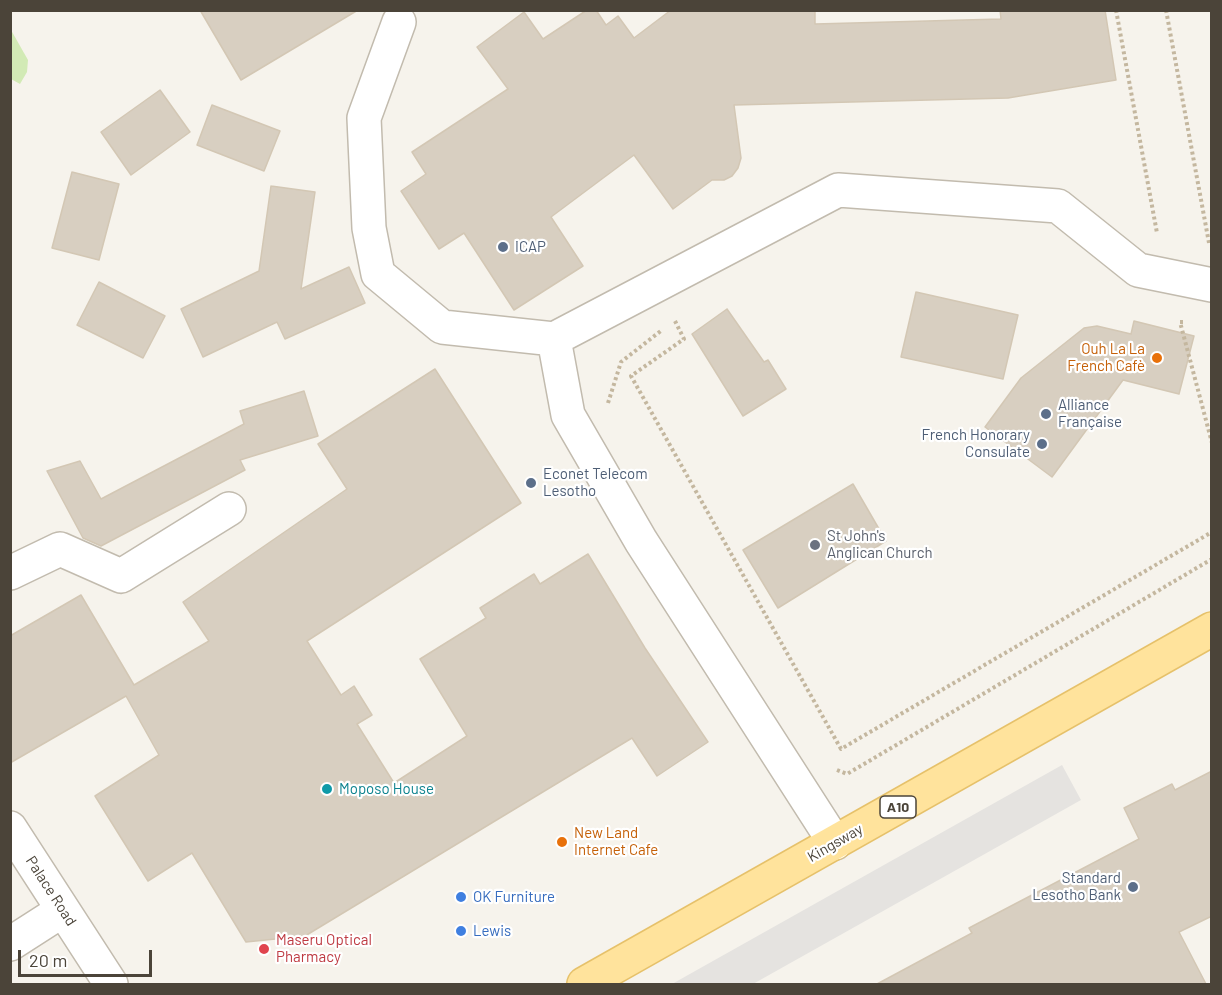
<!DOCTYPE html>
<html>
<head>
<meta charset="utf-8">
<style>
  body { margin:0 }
  #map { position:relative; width:1222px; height:995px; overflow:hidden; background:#f6f3ec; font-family:Barlow,sans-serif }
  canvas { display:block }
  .frame { position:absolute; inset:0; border:12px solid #4b4439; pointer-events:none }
  .scale { position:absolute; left:18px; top:950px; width:134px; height:27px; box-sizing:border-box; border:3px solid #4b4439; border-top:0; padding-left:8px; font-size:18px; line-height:21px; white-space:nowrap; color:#4b4439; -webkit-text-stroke:4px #fff; paint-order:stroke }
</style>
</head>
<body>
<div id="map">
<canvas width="1222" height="995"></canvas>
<div class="frame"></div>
<div class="scale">20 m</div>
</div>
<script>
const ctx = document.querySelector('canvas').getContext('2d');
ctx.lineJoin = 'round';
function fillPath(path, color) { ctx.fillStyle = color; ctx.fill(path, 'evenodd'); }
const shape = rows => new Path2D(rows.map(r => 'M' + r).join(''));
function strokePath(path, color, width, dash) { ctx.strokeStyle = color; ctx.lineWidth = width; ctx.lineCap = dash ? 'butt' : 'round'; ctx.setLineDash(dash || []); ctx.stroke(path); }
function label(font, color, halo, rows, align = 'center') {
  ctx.font = font + ' Barlow,sans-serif'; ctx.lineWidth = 4.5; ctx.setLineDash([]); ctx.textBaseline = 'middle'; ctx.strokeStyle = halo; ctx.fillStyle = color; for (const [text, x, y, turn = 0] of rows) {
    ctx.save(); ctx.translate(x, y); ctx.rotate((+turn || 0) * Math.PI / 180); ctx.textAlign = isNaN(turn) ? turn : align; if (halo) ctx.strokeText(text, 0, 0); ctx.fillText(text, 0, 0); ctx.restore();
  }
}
fillPath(shape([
  [11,30,28,60,27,72,20,84,11,79]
]), '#d2eab5');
fillPath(shape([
  [1062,765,1081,800,753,984,672,984]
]), '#e5e3e0');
const building = shape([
  [200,10,358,10,241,80,200,10],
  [587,10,596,10,606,25,618,16,634,38,671,10,815,10,815,24,1001,19,1000,10,1105,10,1116,80,1008,98,734,105,741,158,738,168,732,176,724,180,712,180,673,209,634,155,551,217,583,266,514,310,464,233,439,249,401,191,426,174,412,152,508,89,477,47,524,12,543,39,587,10],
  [160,90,190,132,131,175,101,132,160,90],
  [212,105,280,131,264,171,197,145,212,105],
  [72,172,119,184,99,260,52,248,72,172],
  [271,186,315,192,301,289,349,267,365,303,285,339,277,322,203,357,181,309,259,271,271,186],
  [99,282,165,316,143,358,77,325,99,282],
  [916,292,1018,315,1003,379,901,357,916,292],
  [727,309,764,362,768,360,786,389,743,416,692,334,727,309],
  [1134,321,1194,336,1179,394,1123,380,1052,477,985,427,1021,378,1084,328,1097,326,1131,334,1134,321],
  [435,369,521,503,307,641,341,695,354,686,372,715,357,724,394,783,467,736,420,659,486,618,480,608,534,574,540,584,588,554,645,648,708,742,657,776,632,738,305,936,246,942,192,853,148,881,95,796,159,755,126,696,10,763,10,636,81,595,134,685,209,641,183,602,347,489,318,444,435,369],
  [304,391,318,436,240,460,245,470,101,546,83,538,47,471,80,461,101,499,244,424,240,411,304,391],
  [853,484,886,541,778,608,743,550,853,484],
  [1212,771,1212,916,1179,932,1206,984,877,984,972,933,969,928,1139,839,1124,808,1172,784,1175,790,1212,771]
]);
fillPath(building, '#d8cfc1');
strokePath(building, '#d3c7b4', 1.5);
const minor = shape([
  [399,22,364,118,369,228,378,274,442,327,554,339,838,190,1058,206,1138,270,1212,285],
  [554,339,568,415,641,541,835,843],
  [10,573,60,549,121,576,229,509],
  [10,828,111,984],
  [10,944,63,910]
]);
const major = shape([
  [584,984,1212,629]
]);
strokePath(minor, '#c2bbae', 36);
strokePath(major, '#e6c16a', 36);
strokePath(shape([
  [1116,10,1157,233],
  [1166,10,1209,243],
  [675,321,684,339,631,376,841,749,1212,532],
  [1183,322,1180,322,1212,443],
  [608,403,621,362,662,330],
  [837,770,847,774,1212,559]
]), '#c4b79f', 4, [3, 3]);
strokePath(minor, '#fff', 33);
strokePath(major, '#ffe39c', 33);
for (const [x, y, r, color] of [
  [503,247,6,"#5c6f8a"],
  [1157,358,6,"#e8710a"],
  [1046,414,6,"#5c6f8a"],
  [1042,444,6,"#5c6f8a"],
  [531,483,6,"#5c6f8a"],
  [815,545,6,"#6b7280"],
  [327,789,6,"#0f9aa8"],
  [562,842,6,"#e8710a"],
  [1133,887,6,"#5c6f8a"],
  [461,897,6,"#3f7fe0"],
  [461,931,6,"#3f7fe0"],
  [264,949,6,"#e0444e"]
]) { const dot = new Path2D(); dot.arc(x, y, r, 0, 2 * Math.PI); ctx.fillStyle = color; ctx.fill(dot); strokePath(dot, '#fff', 2); }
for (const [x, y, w] of [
  [898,807,36]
]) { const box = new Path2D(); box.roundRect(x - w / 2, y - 11, w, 22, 4.5); ctx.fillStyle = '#fff'; ctx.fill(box); strokePath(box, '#4b4439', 1.5); }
label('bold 14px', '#4b4439', null, [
  ["A10",898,807]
]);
label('15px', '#4e5e75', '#fff', [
  ["ICAP",515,247],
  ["Alliance",1058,405],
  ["Française",1058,422],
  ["French Honorary",1030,435,"right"],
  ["Consulate",1030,452,"right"],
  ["Econet Telecom",543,474],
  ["Lesotho",543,491],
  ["Standard",1121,878,"right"],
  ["Lesotho Bank",1121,895,"right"]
], 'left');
label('15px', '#c56008', '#fff', [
  ["Ouh La La",1145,349],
  ["French Cafè",1145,366],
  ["New Land",574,833,"left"],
  ["Internet Cafe",574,850,"left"]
], 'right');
label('15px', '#5b616d', '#fff', [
  ["St John's",827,536],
  ["Anglican Church",827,553]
], 'left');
label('15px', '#0d838f', '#fff', [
  ["Moposo House",339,789]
], 'left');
label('15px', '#4b4439', '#fff', [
  ["Kingsway",835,843,-30],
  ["Palace Road",51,891,57]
]);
label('15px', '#366cbe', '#fff', [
  ["OK Furniture",473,897],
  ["Lewis",473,931]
], 'left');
label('15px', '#be3a42', '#fff', [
  ["Maseru Optical",276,940],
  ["Pharmacy",276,957]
], 'left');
</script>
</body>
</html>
